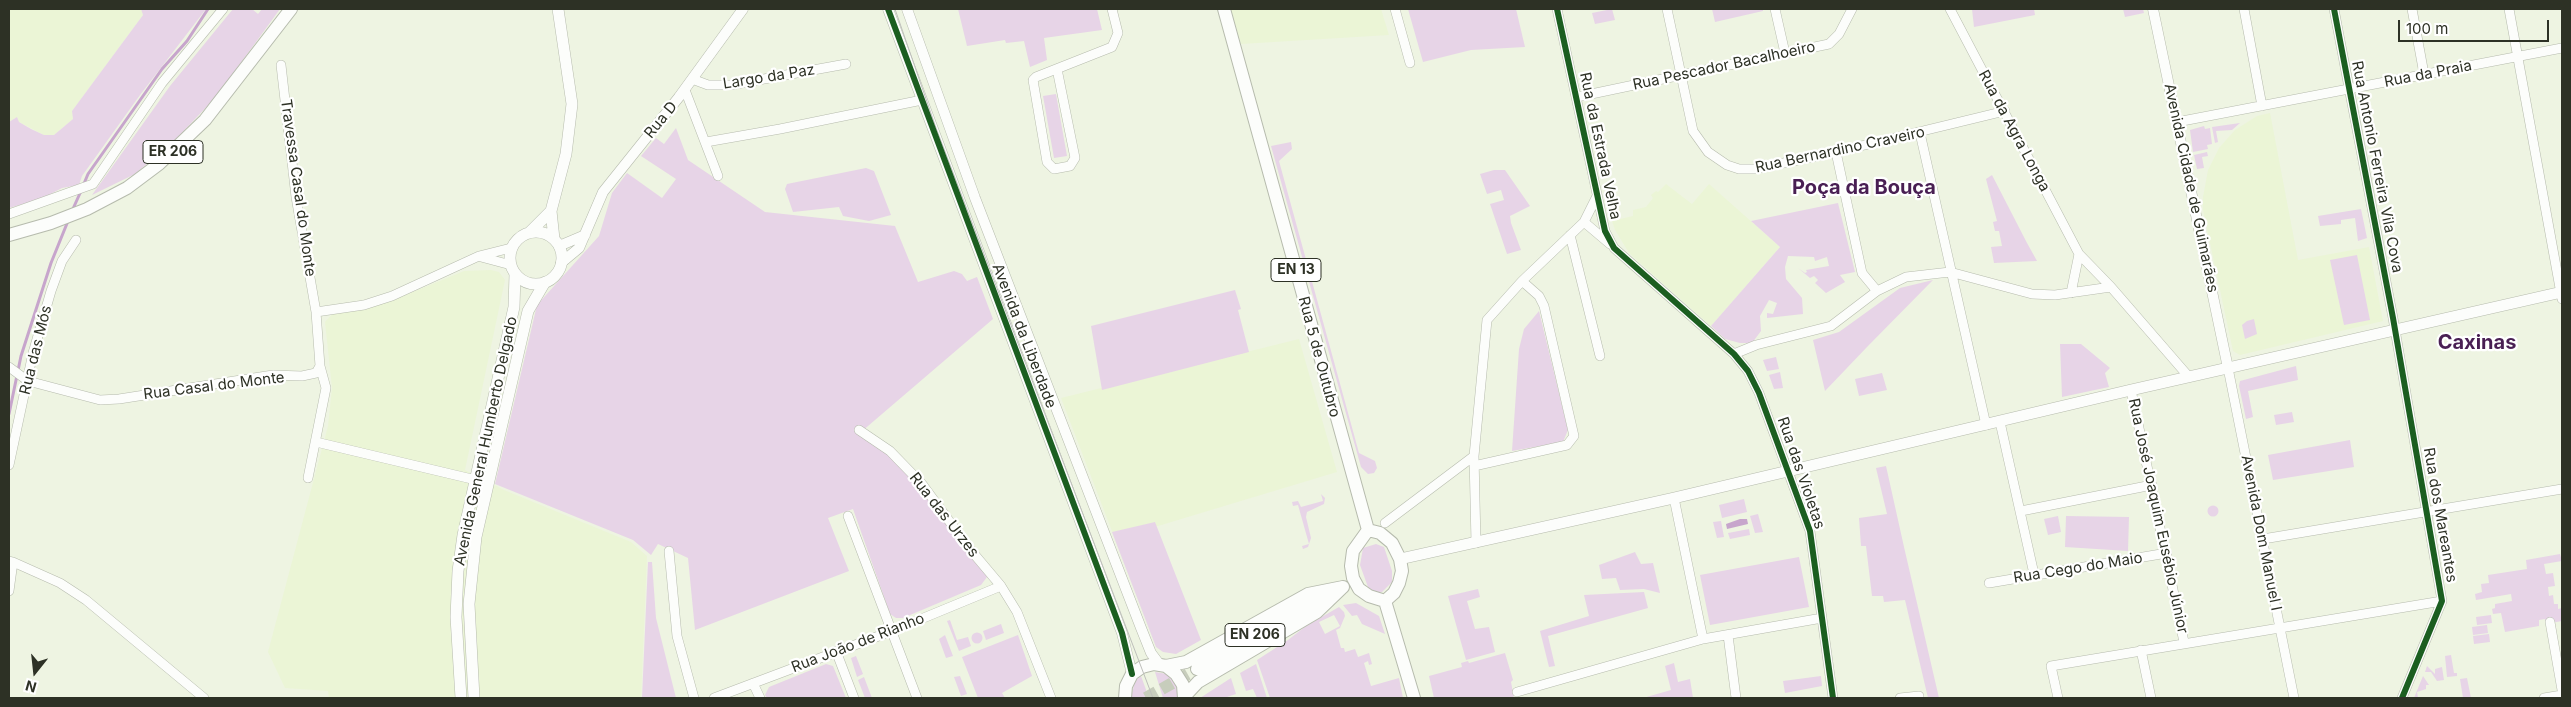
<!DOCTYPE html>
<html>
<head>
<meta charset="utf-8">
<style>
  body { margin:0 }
  #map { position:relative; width:2571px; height:707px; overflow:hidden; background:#eef4e2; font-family:Inter,sans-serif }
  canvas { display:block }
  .frame { position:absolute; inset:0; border:10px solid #2d3125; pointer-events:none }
  .north { position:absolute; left:10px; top:647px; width:50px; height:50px; -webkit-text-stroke:4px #fff; paint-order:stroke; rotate:196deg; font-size:14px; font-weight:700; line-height:20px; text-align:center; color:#2d3125 }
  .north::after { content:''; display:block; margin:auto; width:18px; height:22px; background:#2d3125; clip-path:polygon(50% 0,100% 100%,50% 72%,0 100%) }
  .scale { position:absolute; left:2398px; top:20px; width:151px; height:22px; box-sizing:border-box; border:2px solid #2d3125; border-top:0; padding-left:6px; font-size:15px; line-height:18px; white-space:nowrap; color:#2d3125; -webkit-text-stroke:4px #fff; paint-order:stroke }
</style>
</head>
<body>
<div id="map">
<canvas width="2571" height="707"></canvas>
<div class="frame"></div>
<div class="north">N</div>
<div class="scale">100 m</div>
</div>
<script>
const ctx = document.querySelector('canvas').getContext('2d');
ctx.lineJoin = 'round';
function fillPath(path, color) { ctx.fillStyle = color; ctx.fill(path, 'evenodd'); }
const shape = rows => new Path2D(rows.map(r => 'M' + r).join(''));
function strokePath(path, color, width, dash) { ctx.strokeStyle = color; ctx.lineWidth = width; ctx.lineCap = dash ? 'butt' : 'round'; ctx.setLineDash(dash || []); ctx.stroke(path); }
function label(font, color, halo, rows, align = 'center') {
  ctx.font = font + ' Inter,sans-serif'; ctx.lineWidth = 4.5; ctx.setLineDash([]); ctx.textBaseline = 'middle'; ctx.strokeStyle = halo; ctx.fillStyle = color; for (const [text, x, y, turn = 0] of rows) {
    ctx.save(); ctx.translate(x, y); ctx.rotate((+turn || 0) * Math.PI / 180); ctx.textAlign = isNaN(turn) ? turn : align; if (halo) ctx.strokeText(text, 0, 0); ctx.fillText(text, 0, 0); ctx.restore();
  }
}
fillPath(shape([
  [9,9,141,9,143,15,72,111,73,119,54,135,44,135,19,122,17,117,9,122],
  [1231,9,1381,9,1389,35,1241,44],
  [2270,113,2298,260,2369,247,2383,321,2240,355,2233,351,2203,210,2203,197,2208,170,2219,148,2235,130,2257,116],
  [1666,184,1692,204,1709,184,1780,247,1711,326,1629,253,1615,230,1612,221,1633,216,1633,210,1646,207,1653,198,1651,195,1656,191,1658,192],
  [491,270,499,272,505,280,465,470,504,490,631,542,647,556,641,698,329,698,328,691,285,688,268,652,328,426,332,388,325,322,334,312,391,301,464,271],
  [1299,339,1337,472,1115,539,1061,398]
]), '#ebf5d6');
fillPath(shape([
  [141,9,206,9,140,95,82,176,79,185,62,188,41,199,9,208,9,122,17,117,19,122,31,129,44,135,54,135,73,119,72,111,143,15],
  [233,9,252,9,258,14,262,9,280,9,216,97,174,141,135,174,92,195,170,86],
  [958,9,1097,9,1102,30,1044,38,1047,60,1030,67,1024,41,1006,43,1005,40,967,46],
  [1408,9,1516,9,1525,47,1471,50,1423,62],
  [1612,9,1615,20,1595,24,1592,13],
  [1712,9,1763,9,1763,11,1715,22],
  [1972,9,2034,9,2035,15,1974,27],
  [2123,9,2143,9,2144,13,2125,17],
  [1056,94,1067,156,1054,158,1043,96],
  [2240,123,2232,130,2216,131,2218,142,2215,143,2212,127],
  [2204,126,2205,129,2210,128,2212,144,2207,145,2208,149,2193,152,2190,130],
  [676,128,688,160,765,212,895,226,918,282,954,271,962,274,967,281,977,277,993,319,861,432,915,476,986,572,987,577,981,585,903,618,896,618,890,614,853,509,828,518,849,571,695,630,688,558,658,544,651,555,633,540,495,484,537,305,599,236,612,193,627,173,662,198,676,179,641,156,656,138,664,144],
  [1291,142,1292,149,1279,161,1359,453,1375,461,1377,468,1374,473,1368,474,1361,467,1271,146],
  [2207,152,2208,156,2202,157,2204,168,2197,169,2194,155],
  [866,168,874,171,891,215,869,221,843,216,839,207,793,212,785,189,787,184],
  [1494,170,1505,170,1530,206,1510,216,1511,223,1521,250,1507,254,1490,204,1504,200,1501,190,1487,194,1480,174],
  [1992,175,2027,243,2037,261,1994,263,1991,247,2002,246,1999,231,1995,231,1993,222,1997,221,1986,179],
  [1838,203,1855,272,1840,275,1845,282,1826,293,1815,283,1818,280,1814,276,1810,278,1798,268,1805,273,1807,272,1806,270,1829,266,1827,257,1815,261,1814,257,1788,256,1785,267,1786,279,1802,298,1803,314,1767,318,1767,313,1773,314,1777,303,1769,300,1760,316,1761,331,1752,343,1740,343,1725,339,1711,326,1780,247,1751,221],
  [2361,209,2367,238,2358,241,2355,218,2341,220,2341,224,2320,226,2318,216],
  [2357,255,2370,320,2344,325,2330,260],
  [1933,280,1867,347,1825,391,1813,340,1839,332,1900,288],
  [1235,290,1241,309,1238,310,1249,352,1102,390,1091,326],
  [1539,311,1568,430,1563,442,1512,451,1519,349,1524,329],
  [2254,319,2257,334,2245,339,2242,325,2247,321],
  [2060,344,2081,344,2110,368,2105,373,2109,387,2062,397],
  [1776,357,1779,369,1767,371,1763,360],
  [2296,366,2298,380,2248,391,2253,417,2246,419,2239,386,2240,381],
  [1780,372,1783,388,1774,389,1769,375],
  [1882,373,1887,390,1859,396,1855,379],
  [2292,412,2294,422,2276,425,2274,415],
  [2350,440,2354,467,2273,480,2268,455],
  [1886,466,1904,547,1939,698,1928,698,1905,600,1884,602,1883,596,1872,596,1866,546,1861,546,1859,518,1887,514,1876,468],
  [1321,494,1325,498,1324,504,1307,512,1306,517,1311,538,1308,547,1303,549,1302,546,1309,544,1298,505,1293,506,1292,502,1298,501,1301,507,1323,501],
  [1744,499,1747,512,1722,518,1719,505],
  '2207.5 511a5.5 5.5 0 1 1 11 0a5.5 5.5 0 1 1-11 0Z',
  [1758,514,1763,532,1755,533,1750,516],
  [2058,516,2061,532,2048,535,2044,519],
  [2066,516,2129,517,2128,551,2065,547],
  [1721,521,1724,537,1717,538,1713,522],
  [1155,522,1201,640,1176,654,1163,652,1156,647,1112,532],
  [1749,529,1750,535,1730,539,1728,533],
  [1376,544,1384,547,1392,571,1392,582,1382,592,1374,592,1368,587,1360,565,1363,548],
  [1635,552,1641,564,1653,563,1660,593,1644,589,1620,590,1616,578,1602,579,1599,565],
  [2560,554,2562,561,2544,564,2546,574,2553,573,2555,586,2548,587,2549,596,2553,595,2554,604,2558,604,2558,609,2562,608,2562,621,2546,624,2545,619,2539,620,2539,626,2505,632,2501,613,2493,614,2492,609,2495,608,2495,604,2512,601,2511,594,2476,600,2475,594,2482,592,2481,584,2489,583,2488,575,2527,569,2526,560],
  [1799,557,1809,607,1710,625,1700,575],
  [648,562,652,562,656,618,676,698,642,698],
  [1478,589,1480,597,1467,601,1475,629,1489,627,1495,652,1466,660,1448,596],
  [1644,592,1648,608,1548,636,1555,666,1549,667,1540,631,1589,616,1584,595],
  [1356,603,1379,616,1385,634,1362,624,1357,615,1352,616,1343,605],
  [1339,607,1344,612,1345,616,1340,628,1336,630,1341,648,1344,648,1345,652,1355,649,1358,657,1369,653,1372,664,1369,665,1368,661,1364,663,1371,686,1399,678,1403,698,1270,698,1257,660,1288,640,1306,626],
  [1334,615,1340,626,1325,634,1319,622],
  [2491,615,2492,623,2477,625,2476,617],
  [950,620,957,640,968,637,971,646,959,651,947,621],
  [1001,624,1004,633,986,640,983,631],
  [2487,625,2488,633,2473,635,2472,627],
  '971.5 638a5.5 5.5 0 1 1 11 0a5.5 5.5 0 1 1-11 0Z',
  [2489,634,2490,642,2474,644,2473,636],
  [945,635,953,656,946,658,939,639],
  [1018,635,1032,676,1002,693,1005,698,978,698,962,657],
  [1505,653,1513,680,1511,682,1514,698,1434,698,1429,676,1462,667,1461,663,1468,661,1469,663],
  [2451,655,2454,673,2457,673,2457,676,2447,677,2445,656],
  [856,656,863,674,857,677,851,658],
  [1674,663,1678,682,1690,679,1693,698,1643,698,1671,690,1665,666],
  [826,664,833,666,846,698,767,698,765,695,769,687],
  [1256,664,1267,698,1257,698,1253,689,1246,691,1240,673],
  [2427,666,2435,674,2435,669,2442,667,2444,680,2437,681,2431,672,2425,672],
  [1155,672,1167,674,1173,679,1178,690,1177,698,1163,698],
  [960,676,967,694,961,696,954,677],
  [1141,676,1149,698,1131,698,1135,681],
  [1821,676,1822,686,1785,693,1783,681],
  [2423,676,2429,685,2426,685,2426,689,2417,692,2418,698,2414,698],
  [864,677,872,698,865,698,858,680],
  [1231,678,1236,694,1224,698,1200,698],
  [2467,678,2471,698,2463,698,2460,679]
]), '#e7d4e7');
fillPath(shape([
  [1740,519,1747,519,1748,524,1727,529,1726,524]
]), '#c7a5cc');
strokePath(shape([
  [83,186,88,174,162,69,187,41,208,9],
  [72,211,81,191],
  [9,414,21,356,51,263,68,221]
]), '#c7a5cc', 3);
strokePath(shape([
  [1146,698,1197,669]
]), '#c7cdbc', 12, [12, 6]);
const minor = shape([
  [1395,9,1410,63],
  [1557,9,1605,231,1614,248,1734,354,1748,371,1759,393,1810,531,1833,698],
  [1667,9,1693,131,1708,152,1727,165,1739,169,1755,169,1836,152,2005,111],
  [1775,9,1785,53],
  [1950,9,2079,254,2111,287,2189,377],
  [2244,9,2262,106],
  [2334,9,2393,318,2442,601,2402,698],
  [2412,9,2424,74],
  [2509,9,2562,299],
  [1057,69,1075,158,1070,166,1054,169,1047,162,1033,80,1036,77,1112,47,1118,33,1112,9],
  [692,79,708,85,731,85,846,64],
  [685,90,718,176],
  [1577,97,1829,44,1839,34,1852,9],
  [2177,122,2562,48],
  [1920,133,1986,425],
  [706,142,780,129,922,100],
  [1836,152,1862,273,1877,291],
  [9,214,93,184,162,83,223,9],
  [1584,222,1610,244],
  [1570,235,1600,356],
  [481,257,511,265],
  [2071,293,2079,254],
  [316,312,364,305,392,296,479,256,511,248],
  [1734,354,1756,345,1831,326,1877,291,1906,277,1950,272,2032,294,2055,295,2111,287],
  [9,367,28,381,100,400,119,399,273,375,302,376,316,373,320,366,316,312,296,197,281,65],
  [2228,368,2294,698],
  [2131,390,2184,642],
  [2000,422,2034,574],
  [859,430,890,451,922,484,969,548,1001,586,1017,612,1051,698],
  [316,442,476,480],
  [9,465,33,353,51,291,62,261,76,240],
  [1474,466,1567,445,1574,436,1544,306,1539,296,1522,281],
  [308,478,326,388,320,366],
  [1674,498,1703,639],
  [2021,511,2152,485],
  [848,516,917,698],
  [1385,523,1474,456],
  [2263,539,2562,489],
  [1476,543,1474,456,1487,320,1522,281,1584,222,1597,196],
  [669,551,677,636,694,698],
  [13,562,60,583,86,600,204,698],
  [1989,583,2167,553],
  [9,591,13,562,9,561],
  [2550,622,2562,690],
  [1728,635,1736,698],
  [2141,650,2151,698],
  [836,651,854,698],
  [753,683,760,698],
  [1517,692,1703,639,1822,618],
  [714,698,892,631,1001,586],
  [1900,698,1919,696,1919,698],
  [2058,698,2051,666,2442,601],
  [2544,698,2562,695]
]);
const tertiary = shape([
  [888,9,1122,633,1132,674],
  [907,9,975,198,1141,628,1151,653,1160,665],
  [2153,9,2228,368],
  [559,246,585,235],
  [561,263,579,248,603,192,679,97,743,9]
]);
const secondary = shape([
  [530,232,551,211],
  '510 258a26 26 0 1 1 52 0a26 26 0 1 1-52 0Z',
  [554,239,551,211,566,154,572,104,558,9],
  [1400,559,1674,498,2131,390,2562,292],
  [461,698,456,617,458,571,463,535,514,307,515,274],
  [474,698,469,604,476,537,528,311,545,282]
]);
const primary = shape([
  [1224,9,1368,530],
  [9,235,51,223,87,209,127,188,159,164,205,120,291,9],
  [1368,530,1380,533,1392,543,1400,559,1402,571,1399,583,1394,593,1385,601,1369,596,1359,589,1353,578,1351,566,1353,551,1368,530],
  [1385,601,1414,698],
  [1166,666,1186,662,1308,594,1343,587],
  [1197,669,1328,594],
  [1184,697,1198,682,1317,612,1343,587],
  [1125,698,1126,686,1132,674,1142,667,1154,664,1166,666,1176,674,1183,685,1184,698]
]);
strokePath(minor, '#b6bbad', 10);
strokePath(tertiary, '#b6bbad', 11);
strokePath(secondary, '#b6bbad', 12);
strokePath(primary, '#b6bbad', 14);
strokePath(minor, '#fcfdfb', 9);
strokePath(tertiary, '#fcfdfb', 10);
strokePath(secondary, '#fcfdfb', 11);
strokePath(primary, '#fcfdfb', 12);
strokePath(shape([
  [895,9,936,128,1153,698]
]), '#bebfbb', 1);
strokePath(shape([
  [888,9,1122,633,1132,674],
  [1557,9,1605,231,1614,248,1734,354,1748,371,1759,393,1810,531,1833,698],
  [2334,9,2393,318,2442,601,2402,698]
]), '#1b5e20', 6);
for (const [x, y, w] of [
  [173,152,60],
  [1296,270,50],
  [1255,635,60]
]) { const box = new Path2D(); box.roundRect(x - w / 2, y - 11.5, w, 23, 4); ctx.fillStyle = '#fff'; ctx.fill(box); strokePath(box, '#2d3125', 1); }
label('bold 14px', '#2d3125', null, [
  ["ER 206",173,152],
  ["EN 13",1296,270],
  ["EN 206",1255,635]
]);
label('15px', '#2d3125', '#fff', [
  ["Rua Pescador Bacalhoeiro",1724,66,-12],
  ["Rua da Praia",2428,74,-11],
  ["Largo da Paz",769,77,-9],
  ["Rua D",661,120,-51],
  ["Rua da Agra Longa",2014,131,62],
  ["Rua da Estrada Velha",1600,146,78],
  ["Rua Bernardino Craveiro",1840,150,-12],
  ["Rua Antonio Ferreira Vila Cova",2377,167,79],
  ["Travessa Casal do Monte",298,188,82],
  ["Avenida Cidade de Guimarães",2191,188,78],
  ["Avenida da Liberdade",1024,336,69],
  ["Rua das Mós",36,350,-76],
  ["Rua 5 de Outubro",1319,357,75],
  ["Rua Casal do Monte",214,386,-7],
  ["Avenida General Humberto Delgado",486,441,-78],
  ["Rua das Violetas",1801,473,71],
  ["Rua das Urzes",944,515,52],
  ["Rua dos Mareantes",2440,515,80],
  ["Rua José Joaquim Eusébio Júnior",2158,516,78],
  ["Avenida Dom Manuel I",2261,533,79],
  ["Rua Cego do Maio",2078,568,-9],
  ["Rua João de Rianho",858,643,-21]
]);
label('bold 20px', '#491f53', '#fff', [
  ["Poça da Bouça",1864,188],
  ["Caxinas",2477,343]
]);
</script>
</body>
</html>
